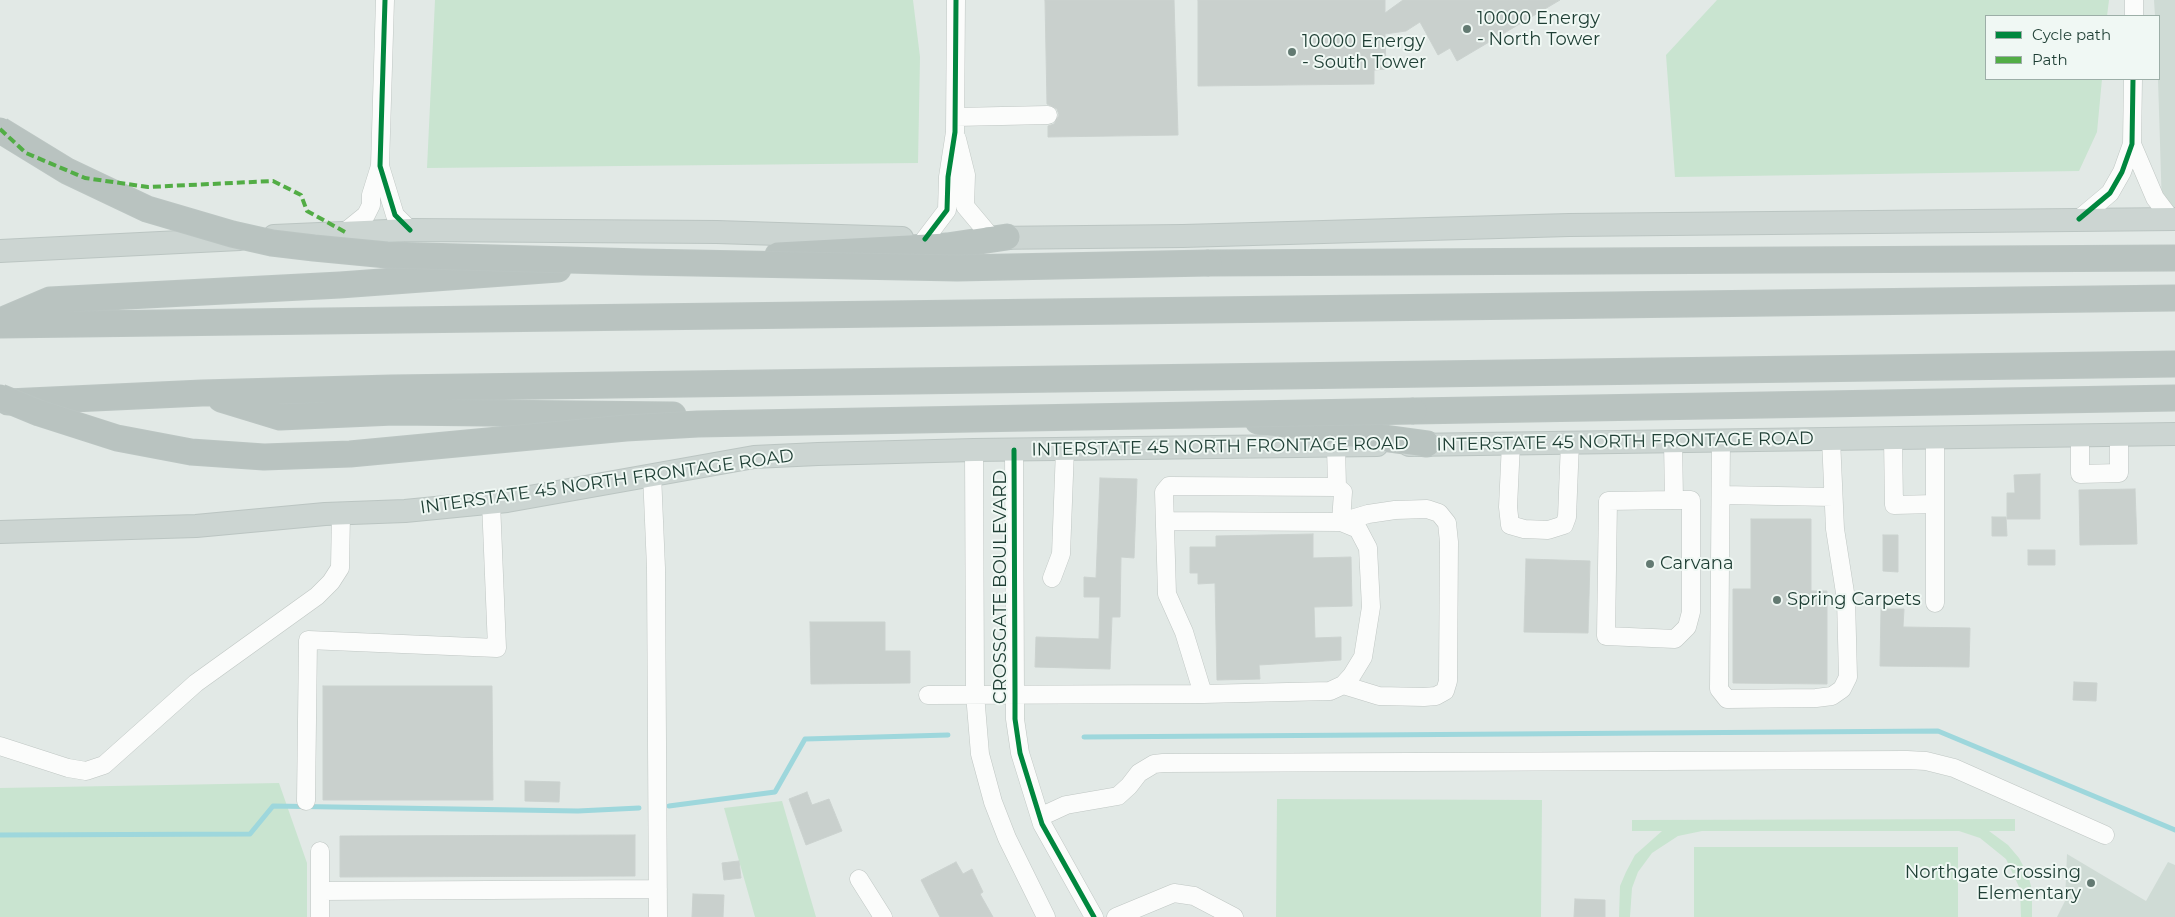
<!DOCTYPE html>
<html>
<head>
<meta charset="utf-8">
<style>
  body { margin:0 }
  #map { position:relative; width:2175px; height:917px; overflow:hidden; background:#e2e9e6; font-family:Montserrat,sans-serif }
  canvas { display:block }
  .legend { position:absolute; left:1985px; top:15px; width:175px; height:65px; box-sizing:border-box; background:#f0f8f4; border:1px solid #9caea7; margin:0; padding:6px 9px; list-style:none; font-size:15px; color:#1e3e34 }
  .legend li { display:flex; align-items:center; gap:10px; height:25px }
  .legend b { width:25px; border:1px solid #9caea7 }
</style>
</head>
<body>
<div id="map">
<canvas width="2175" height="917"></canvas>
<ul class="legend">
<li><b style="height:6px;background:#00873e"></b>Cycle path</li>
<li><b style="height:6px;background:#52ad45"></b>Path</li>
</ul>
</div>
<script>
const ctx = document.querySelector('canvas').getContext('2d');
ctx.lineJoin = 'round';
function fillPath(path, color) { ctx.fillStyle = color; ctx.fill(path, 'evenodd'); }
const shape = rows => new Path2D(rows.map(r => 'M' + r).join(''));
function strokePath(path, color, width, dash) { ctx.strokeStyle = color; ctx.lineWidth = width; ctx.lineCap = dash ? 'butt' : 'round'; ctx.setLineDash(dash || []); ctx.stroke(path); }
function label(font, color, halo, rows, align = 'center') {
  ctx.font = font + ' Montserrat,sans-serif'; ctx.lineWidth = 4; ctx.setLineDash([]); ctx.textBaseline = 'middle'; ctx.strokeStyle = halo; ctx.fillStyle = color; for (const [text, x, y, turn = 0] of rows) {
    ctx.save(); ctx.translate(x, y); ctx.rotate((+turn || 0) * Math.PI / 180); ctx.textAlign = isNaN(turn) ? turn : align; if (halo) ctx.strokeText(text, 0, 0); ctx.fillText(text, 0, 0); ctx.restore();
  }
}
fillPath(shape([
  [2154,0,2175,0,2175,207,2162,208,2158,79,2159,16,2155,16],
  [2067,854,2146,901,2168,862,2175,865,2175,917,2057,917,2065,901]
]), '#cfdbd5');
fillPath(shape([
  [435,0,913,0,920,57,918,163,427,168],
  [1717,0,2109,0,2107,16,1986,16,1986,79,2102,79,2097,132,2079,171,1675,177,1666,55],
  [279,783,307,863,307,917,0,917,0,788],
  [1277,799,1542,800,1541,917,1276,917],
  [782,801,816,917,755,917,724,808],
  [2015,819,2015,831,1989,831,2008,845,2019,858,2028,875,2032,890,2032,917,2021,917,2020,889,2006,859,1980,838,1959,831,1702,831,1678,836,1652,853,1638,872,1632,888,1630,917,1619,917,1620,886,1626,872,1635,855,1662,831,1632,831,1632,820],
  [1694,847,1958,847,1958,917,1694,917]
]), '#c9e4d0');
strokePath(shape([
  [1084,737,1938,731,2175,830],
  [669,806,775,792,805,739,948,735],
  [0,835,250,834,273,806,578,811,639,808]
]), '#9ed7dc', 5);
const building = shape([
  [1045,0,1174,0,1178,135,1048,137,1048,126,1054,124,1059,115,1057,109,1047,104,1045,0],
  [1198,0,1385,0,1385,13,1403,0,1560,0,1457,61,1450,48,1438,55,1420,22,1406,31,1385,34,1386,69,1374,70,1374,84,1198,86,1198,0],
  [2040,474,2040,519,2007,519,2007,493,2015,493,2014,475,2040,474],
  [1100,478,1137,479,1134,558,1121,557,1120,617,1112,617,1110,669,1035,667,1036,637,1099,639,1100,597,1084,597,1084,577,1096,578,1100,478],
  [2135,489,2137,544,2080,545,2079,490,2135,489],
  [1992,517,2006,517,2007,536,1992,536,1992,517],
  [1751,519,1811,519,1811,591,1827,591,1827,684,1733,683,1733,589,1751,589,1751,519],
  [1313,534,1313,558,1351,557,1352,606,1314,607,1315,638,1341,637,1341,660,1259,665,1260,679,1217,680,1215,583,1198,584,1198,573,1190,573,1190,547,1216,547,1216,536,1313,534],
  [1883,535,1898,535,1898,572,1883,571,1883,535],
  [2028,550,2055,550,2055,565,2028,565,2028,550],
  [1526,559,1590,561,1588,633,1524,632,1526,559],
  [1881,609,1904,609,1903,627,1970,628,1969,667,1880,666,1881,609],
  [810,622,885,622,885,651,910,651,910,683,811,684,810,622],
  [2074,682,2097,683,2096,701,2073,700,2074,682],
  [323,686,492,686,493,800,323,800,323,686],
  [525,781,560,782,559,802,525,801,525,781],
  [807,792,812,805,829,799,842,831,806,845,789,799,807,792],
  [635,835,635,876,340,877,340,836,635,835],
  [739,861,741,878,724,880,722,863,739,861],
  [956,862,963,874,972,869,983,892,980,894,993,917,940,917,921,880,956,862],
  [693,894,724,895,723,917,692,917,693,894],
  [1575,899,1605,900,1605,917,1574,917,1575,899]
]);
fillPath(building, '#c9d0cd');
strokePath(building, '#cbd2cf', 1);
const minor = shape([
  [385,0,380,166,395,215,410,230],
  [2134,16,2134,0],
  [956,117,1048,115],
  [957,139,966,175,965,206,991,237],
  [2132,144,2155,198,2171,219],
  [2079,219,2110,193,2122,172,2132,144,2133,79],
  [345,232,366,215,371,205,371,195,380,166],
  [925,239,947,210,948,177,955,132,956,0],
  [2080,435,2080,474,2119,473,2119,435],
  [1935,437,1935,603],
  [1893,438,1894,505,1935,504],
  [1721,440,1719,689,1727,699,1816,698,1832,696,1842,689,1848,677,1846,599,1835,529,1831,439],
  [1673,441,1674,500,1691,500,1691,612,1687,627,1675,639,1606,636,1608,501,1674,500],
  [1511,443,1508,507,1510,525,1524,529,1548,530,1564,525,1567,517,1570,442],
  [1336,446,1337,487],
  [974,450,975,694,980,754,993,802,1007,838,1046,917],
  [1014,450,1015,695,1015,719,1020,753,1042,824,1094,917],
  [652,474,656,568,658,917],
  [1721,495,1833,497],
  [1165,521,1341,522,1368,514,1395,510,1427,509,1439,513,1447,523,1449,542,1448,681,1445,691,1436,696,1424,697,1379,696,1343,685],
  [1052,578,1061,554,1065,449],
  [1203,694,1330,691,1343,685,1352,675,1363,657,1371,607,1368,548,1358,529,1341,522],
  [928,695,1203,694,1184,632,1167,594,1164,492,1169,486,1337,487,1343,492,1341,522],
  [0,746,68,768,86,771,104,765,196,683,317,596,331,582,340,568,341,514],
  [306,801,308,640,497,648,491,502],
  [1040,817,1066,805,1118,796,1129,786,1139,773,1154,764,1163,763,1907,760,1926,761,1954,768,2105,835],
  [320,851,320,917],
  [859,879,883,917],
  [320,891,658,889],
  [1116,917,1174,893,1194,896,1234,917]
]);
const major = shape([
  [274,236,410,230,717,232,902,238],
  [989,238,1183,236,1569,225,2175,219],
  [0,251,240,239],
  [1409,445,2175,434],
  [0,532,196,526,325,514,405,511,507,501,754,457,818,454,974,450,1377,445]
]);
const highway = shape([
  [778,255,947,246,1007,237],
  [1209,263,2175,258],
  [3,320,50,300,340,285,558,269],
  [0,325,2175,298],
  [221,399,280,417,394,412,673,415],
  [8,402,202,393,391,388,2175,364],
  [1414,411,2175,398],
  [1258,421,1427,444]
]);
strokePath(minor, '#bfc6c3', 19);
strokePath(major, '#bbc5c2', 24);
strokePath(highway, '#bbc5c2', 27);
strokePath(minor, '#fbfcfb', 18);
strokePath(major, '#ccd5d2', 22);
strokePath(highway, '#b9c3c0', 25);
const highwayBridge = shape([
  [0,130,67,171,147,209,232,234,272,243,314,248,387,255,641,262,957,268,1209,263],
  [0,397,39,413,117,438,191,452,264,457,350,454,626,428,698,424,1414,411]
]);
strokePath(highwayBridge, '#bbc5c2', 27, []);
strokePath(highwayBridge, '#b9c3c0', 25);
strokePath(shape([
  [0,129,26,153,85,178,148,187,273,181,301,195,307,211,345,232]
]), '#52ad45', 4, [8, 4]);
strokePath(shape([
  [385,0,380,166,395,215,410,230],
  [2079,219,2110,193,2122,172,2132,144,2133,79],
  [925,239,947,210,948,177,955,132,956,0],
  [1014,450,1015,695,1015,719,1020,753,1042,824,1094,917]
]), '#00873e', 5);
for (const [x, y, r, color] of [
  [1467,29,5,"#637a72"],
  [1292,52,5,"#637a72"],
  [1650,564,5,"#637a72"],
  [1777,600,5,"#637a72"],
  [2091,883,5,"#637a72"]
]) { const dot = new Path2D(); dot.arc(x, y, r, 0, 2 * Math.PI); ctx.fillStyle = color; ctx.fill(dot); strokePath(dot, '#f0f8f4', 2); }
label('18px', '#1e3e34', '#f0f8f4', [
  ["10000 Energy",1477,19],
  ["- North Tower",1477,40],
  ["10000 Energy",1302,42],
  ["- South Tower",1302,63],
  ["Carvana",1660,564],
  ["Spring Carpets",1787,600],
  ["Northgate Crossing",2081,873,"right"],
  ["Elementary",2081,894,"right"]
], 'left');
label('18px', '#1e3e34', '#f0f8f4', [
  ["INTERSTATE 45 NORTH FRONTAGE ROAD",1625,442,-1],
  ["INTERSTATE 45 NORTH FRONTAGE ROAD",1220,447,-1],
  ["INTERSTATE 45 NORTH FRONTAGE ROAD",607,482,-8],
  ["CROSSGATE BOULEVARD",1001,587,-90]
]);
</script>
</body>
</html>
